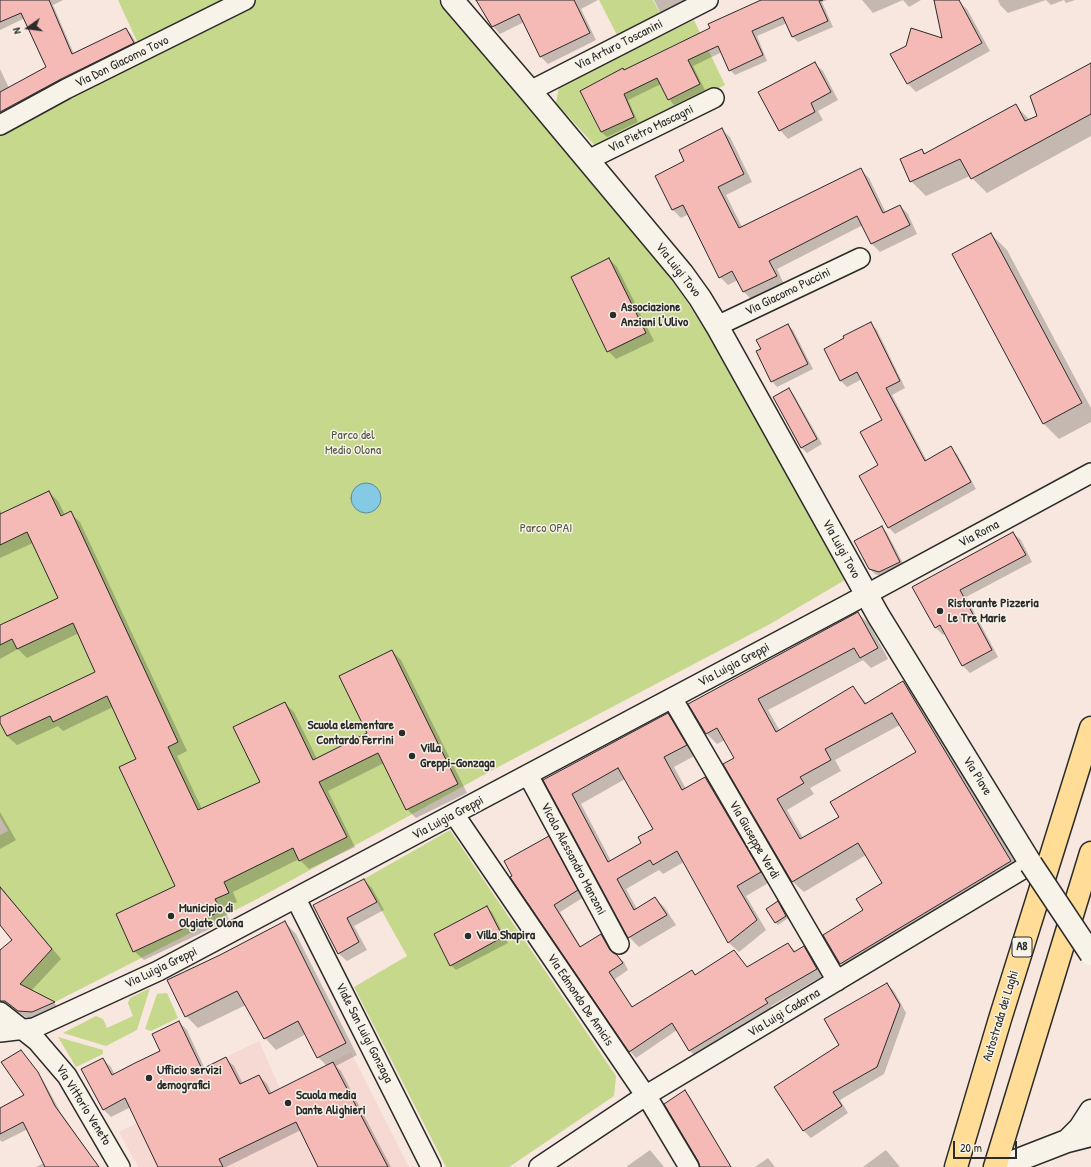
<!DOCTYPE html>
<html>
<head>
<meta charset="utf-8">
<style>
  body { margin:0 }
  #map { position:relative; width:1091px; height:1167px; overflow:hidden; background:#f7e7de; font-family:"Patrick Hand",sans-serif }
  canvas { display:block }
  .north { position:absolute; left:8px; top:8px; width:40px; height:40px; -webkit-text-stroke:3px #f7f3e8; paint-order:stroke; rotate:256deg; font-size:11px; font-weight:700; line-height:16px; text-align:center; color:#2b2b2b }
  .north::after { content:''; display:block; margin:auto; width:14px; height:18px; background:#2b2b2b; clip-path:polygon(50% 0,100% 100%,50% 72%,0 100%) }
  .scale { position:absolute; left:953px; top:1141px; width:64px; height:18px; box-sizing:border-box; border:2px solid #2b2b2b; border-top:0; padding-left:5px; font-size:12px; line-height:14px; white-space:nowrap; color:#2b2b2b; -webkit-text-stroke:3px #f7f3e8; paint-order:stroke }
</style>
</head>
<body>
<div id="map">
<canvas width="1091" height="1167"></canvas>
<div class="north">N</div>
<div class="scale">20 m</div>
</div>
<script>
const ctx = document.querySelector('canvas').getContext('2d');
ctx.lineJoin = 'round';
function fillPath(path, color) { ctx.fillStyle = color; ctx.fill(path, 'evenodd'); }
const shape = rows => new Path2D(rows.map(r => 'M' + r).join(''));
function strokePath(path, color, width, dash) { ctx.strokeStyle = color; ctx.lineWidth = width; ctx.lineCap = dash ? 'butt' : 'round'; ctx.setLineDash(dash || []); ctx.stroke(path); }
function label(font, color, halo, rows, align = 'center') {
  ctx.font = font + ' "Patrick Hand",sans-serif'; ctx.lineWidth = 3; ctx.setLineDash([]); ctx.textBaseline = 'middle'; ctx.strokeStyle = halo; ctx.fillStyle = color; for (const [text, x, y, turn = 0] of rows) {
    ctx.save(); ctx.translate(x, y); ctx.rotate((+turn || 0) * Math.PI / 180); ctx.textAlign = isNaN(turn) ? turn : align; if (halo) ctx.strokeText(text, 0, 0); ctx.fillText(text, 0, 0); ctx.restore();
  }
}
fillPath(shape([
  [259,1041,280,1089,351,1052,409,1167,138,1167,119,1132,137,1123,240,1084,226,1057]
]), '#f6d9d2');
fillPath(shape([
  [118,0,438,0,541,117,630,225,681,293,724,358,845,580,770,624,500,766,259,898,55,1002,20,984,52,949,0,887,0,835,8,831,0,817,0,125,142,52],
  [599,0,653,0,660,13,617,35],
  [694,20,725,85,597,148,556,103,559,86],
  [689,38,698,55,688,60,700,84,668,100,648,58],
  [623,68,634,89,624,94,633,117,601,132,580,91],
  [450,830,616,1076,614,1096,509,1167,446,1167,354,987,407,956,364,879],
  [487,906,503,937,450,966,434,934],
  [150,988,137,1030,106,1046,63,1033,96,1016,103,1019,107,1028,133,1016,128,1003,130,998],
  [167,993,178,1018,151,1031,145,1029,157,994],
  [58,1037,103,1050,103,1054,76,1067]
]), '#c5d88c');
const water = shape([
  '351 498a15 15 0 1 1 30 0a15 15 0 1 1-30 0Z'
]);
fillPath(water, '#84cae5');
strokePath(water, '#608a9b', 1);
fillPath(shape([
  [0,0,63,0,53,5,74,54,126,29,131,34,139,48,0,120,0,69,9,88,47,68,25,18,0,30],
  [477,0,598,0,581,9,596,40,548,64,541,57,524,22,500,34,488,21],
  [654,0,706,0,667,19,660,12],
  [764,0,827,0,822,2,833,27,798,42,793,37,787,23,757,36,767,61,735,75,730,70,722,52,693,66,705,90,674,105,669,99,661,84,628,100,638,122,607,137,601,132,624,71,711,28],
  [862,0,921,0,909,7,903,0,873,13],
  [935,0,958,1,967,9,990,51,916,92,908,84,943,40],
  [998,0,1046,0,1008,13,1000,5],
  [1046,0,1075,0,1066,3,1064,0,1051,5],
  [814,63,823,71,838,100,818,111,823,120,788,139,780,130],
  [1091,64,1091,136,987,193,970,176,926,196,911,181,922,150,926,154,1015,105,1030,120,1038,117],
  [721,129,730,137,752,182,726,195,742,227,861,170,869,178,886,213,900,206,908,214,917,234,880,252,872,244,863,225,777,269,784,284,752,300,744,292,738,280,728,285,720,277,689,214,681,218,673,210,656,177,686,162],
  [991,234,1007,250,1091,408,1091,422,1059,439,1044,424,954,254],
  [609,259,617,267,654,341,616,359,608,351],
  [871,324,877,330,905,388,892,395,927,461,950,448,957,454,976,489,895,534,889,528,860,476,879,466,884,421,862,379,847,387,841,381,825,349],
  [788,325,793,330,813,369,777,387,772,381,762,349],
  [789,389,794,395,822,444,807,453,802,448],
  [49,492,58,501,65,515,70,513,80,522,187,751,177,756,202,809,262,783,285,703,294,712,317,759,368,734,392,651,401,660,467,793,416,818,407,809,384,763,328,791,355,847,309,869,299,859,233,892,237,902,224,908,229,920,144,960,134,951,176,886,137,760,113,707,63,731,58,726,17,745,7,736,0,720,0,718,97,672,79,633,27,658,18,649,0,659,0,626,59,598,33,543,0,558,0,510,2,514],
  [882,527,887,533,905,567,885,577,875,574,870,569],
  [1013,533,1021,540,1032,562,966,597,998,657,970,673,962,665,945,633,943,635,936,628,914,587],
  [858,613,869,624,888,659,871,668,863,660,768,710,780,731,853,687,867,704,903,682,914,693,1021,872,851,974,841,963,864,910,884,884,866,855,804,892,793,882,725,764,735,758,725,740,717,744,707,734],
  [900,725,917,752,840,817,803,838,787,810,814,794,810,788,841,771,835,760],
  [668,714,677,724,696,755,674,767,686,789,705,778,715,788,770,882,746,896,766,930,739,952,729,943,684,862,663,874,659,870,626,889,637,909,655,898,665,908,676,925,639,947,629,937,545,781],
  [625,779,655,830,642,843,611,861,581,804],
  [0,812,16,840,0,849],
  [548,838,555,844,584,897,560,912,581,947,601,935,607,941,614,954,624,962,628,970,615,979,633,1008,692,971,696,975,734,951,748,968,788,944,796,952,804,947,810,954,823,976,771,1006,774,1010,697,1057,690,1051,677,1030,636,1058,630,1051,512,877],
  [364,880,372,888,384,910,354,926,367,950,347,961,338,953,314,906],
  [0,886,61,959,31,991,54,1003,63,1012,29,1019,0,1001,0,951,14,940,0,923],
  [780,905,788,918,778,925,776,923],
  [487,907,492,912,508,943,456,970,451,965],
  [285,922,296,934,357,1055,336,1066,341,1071,391,1167,320,1167,301,1130,226,1167,159,1167,131,1107,111,1117,103,1109,103,1059,111,1067,115,1075,161,1052,179,1022,187,1030,205,1069,226,1059,234,1066,243,1084,259,1076,267,1084,272,1094,327,1066,318,1057,306,1034,276,1050,265,1038,246,1005,198,1028,186,1016,220,956],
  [887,984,894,991,906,1013,884,1074,840,1100,848,1113,811,1138,804,1131,776,1088,840,1045],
  [21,1052,43,1080,61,1113,99,1167,36,1167,44,1163,28,1129,2,1142,0,1140,0,1109,25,1096],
  [685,1091,689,1095,731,1167,700,1167],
  [650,1150,664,1167,626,1167],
  [886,1150,900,1167,863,1167],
  [768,1158,775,1167,755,1167]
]), '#0003');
const building = shape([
  [0,0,49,0,72,54,126,28,134,43,61,79,0,112,0,92,46,67,21,13,0,22,0,0],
  [476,0,574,0,590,33,540,57,519,14,492,27,476,0],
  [761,0,823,0,819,1,828,21,792,37,783,17,752,31,763,55,729,71,718,46,688,60,700,84,668,100,657,78,624,94,634,117,601,132,580,91,623,68,624,70,710,28,708,24,761,0],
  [934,0,959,0,982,43,907,84,890,54,906,46,911,28,942,38,934,0],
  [815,62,831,92,811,103,815,112,779,131,758,92,815,62],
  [1091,63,1091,114,971,179,960,159,910,182,900,159,922,149,924,154,1016,104,1025,121,1037,116,1030,96,1091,63],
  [722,128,744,174,718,187,739,228,861,168,883,213,900,205,910,225,871,244,857,216,769,261,777,276,743,292,732,271,719,278,683,205,672,210,655,176,684,161,679,150,722,128],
  [991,233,1082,403,1043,424,952,254,991,233],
  [609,258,646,333,607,352,571,277,609,258],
  [871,322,900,381,886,388,925,461,951,446,971,482,888,528,859,476,878,465,860,432,882,420,857,372,840,381,824,349,844,338,843,336,871,322],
  [788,324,808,364,771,382,756,351,761,349,756,340,788,324],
  [789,388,817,439,801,448,773,397,789,388],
  [49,491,61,516,71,511,142,664,178,742,168,747,198,810,260,782,233,727,285,702,313,760,367,733,339,676,392,650,458,784,406,810,378,753,319,782,347,837,299,861,293,848,224,882,229,893,215,899,221,911,133,952,116,914,175,886,119,767,136,759,107,696,53,722,50,716,7,736,0,723,0,717,95,672,73,623,17,649,12,639,0,645,0,625,58,598,27,532,0,545,0,514,49,491],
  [882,526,900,562,879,572,869,569,854,541,882,526],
  [1013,532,1026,555,960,590,992,650,962,666,940,625,935,628,912,587,1013,532],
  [858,612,878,648,860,658,854,648,758,699,776,732,853,686,865,704,903,681,1011,861,840,964,823,935,863,910,856,899,882,883,858,843,792,882,723,764,734,758,717,728,706,734,688,704,858,612],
  [892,713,916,752,830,802,839,817,800,839,777,799,804,783,800,777,831,760,825,749,892,713],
  [668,713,687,745,664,757,682,790,705,777,761,872,737,886,757,920,728,943,677,851,653,865,650,860,617,879,634,910,655,897,667,915,628,938,543,780,668,713],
  [618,768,653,829,638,837,641,843,608,862,572,794,618,768],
  [549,836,578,890,554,905,580,947,601,934,610,950,617,955,623,963,609,972,632,1007,692,970,695,975,734,950,747,967,788,943,794,952,804,946,817,969,765,999,768,1003,689,1051,672,1023,629,1052,510,877,512,876,504,861,549,836],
  [364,879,377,902,347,918,359,942,338,954,313,905,364,879],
  [0,887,52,949,20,984,55,1002,32,1012,18,1011,5,1001,0,1001,0,950,12,940,0,925,0,887],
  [778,901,786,916,775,923,766,909,778,901],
  [487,906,503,937,450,966,434,934,487,906],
  [285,921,346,1043,317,1058,298,1021,264,1039,237,991,185,1017,167,980,220,955,285,921],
  [887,983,900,1005,877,1067,833,1092,842,1106,803,1131,774,1087,839,1045,824,1019,887,983],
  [179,1021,202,1069,226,1057,240,1084,259,1075,269,1094,333,1062,388,1167,318,1167,296,1122,219,1159,223,1167,158,1167,125,1098,103,1110,81,1069,103,1058,112,1075,135,1063,160,1051,152,1034,179,1021],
  [21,1050,38,1072,55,1106,99,1167,45,1167,23,1122,0,1134,0,1108,24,1095,1,1062,21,1050],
  [685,1090,731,1167,700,1167,698,1161,664,1104,685,1090]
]);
fillPath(building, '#f5b9b6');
strokePath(building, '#2b2b2b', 1);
const minor = shape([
  [530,91,708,0],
  [0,125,66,89,245,0],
  [588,160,714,98],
  [717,326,860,258],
  [672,698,837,981],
  [528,775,619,944],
  [454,814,652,1105,689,1167],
  [296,899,431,1167],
  [0,1012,37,1041,67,1076,120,1167],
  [0,1032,34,1028,158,971,847,605,1091,473],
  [539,1167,645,1096,1031,864]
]);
const tertiary = shape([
  [452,0,530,91,682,273,700,298,717,326,878,615,1031,864],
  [1067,1141,1080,1128,1091,1111],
  [1000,1167,1067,1141,1091,1135]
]);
const motorway = shape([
  [956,1167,1000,1019,1091,728],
  [995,1167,1091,853]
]);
strokePath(minor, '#2b2b2b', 22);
strokePath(tertiary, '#2b2b2b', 25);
strokePath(motorway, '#2b2b2b', 25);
strokePath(minor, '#f7f3e8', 19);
strokePath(tertiary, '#f7f3e8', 22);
strokePath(motorway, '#ffdd96', 22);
const tertiaryBridge = shape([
  [1031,864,1091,954]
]);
strokePath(tertiaryBridge, '#2b2b2b', 25, []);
strokePath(tertiaryBridge, '#f7f3e8', 22);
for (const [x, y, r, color] of [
  [613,315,4,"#2b2b2b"],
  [940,611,4,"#2b2b2b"],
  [402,733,4,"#2b2b2b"],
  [412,756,4,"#2b2b2b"],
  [171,916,4,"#2b2b2b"],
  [468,936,4,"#2b2b2b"],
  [149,1078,4,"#2b2b2b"],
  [288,1103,4,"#2b2b2b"]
]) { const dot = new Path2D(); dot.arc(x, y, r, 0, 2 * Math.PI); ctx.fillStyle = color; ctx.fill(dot); strokePath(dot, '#f7f3e8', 1.5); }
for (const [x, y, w] of [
  [1022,947,20]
]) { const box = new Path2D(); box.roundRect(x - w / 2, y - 10, w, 20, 3); ctx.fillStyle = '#f7f3e8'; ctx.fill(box); strokePath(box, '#2b2b2b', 1); }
label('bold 12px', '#2b2b2b', null, [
  ["A8",1022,947]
]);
label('13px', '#2b2b2b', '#f7f3e8', [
  ["Via Arturo Toscanini",619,45,-27],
  ["Via Don Giacomo Tovo",122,62,-26],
  ["Via Pietro Mascagni",651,129,-26],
  ["Via Luigi Tovo",678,270,52],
  ["Via Giacomo Puccini",788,292,-26],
  ["Via Roma",979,534,-28],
  ["Via Luigi Tovo",841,549,61],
  ["Via Luigia Greppi",734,665,-28],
  ["Via Piave",977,776,58],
  ["Via Luigia Greppi",448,818,-28],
  ["Via Giuseppe Verdi",754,840,60],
  ["Vicolo Alessandro Manzoni",573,859,62],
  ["Via Luigia Greppi",161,968,-26],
  ["Via Edmondo De Amicis",580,1000,56],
  ["Via Luigi Cadorna",784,1013,-31],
  ["Autostrada dei Laghi",1001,1016,-73],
  ["Viale San Luigi Gonzaga",364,1033,63],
  ["Via Vittorio Veneto",83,1105,58]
]);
label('bold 13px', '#2b2b2b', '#f7f3e8', [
  ["Associazione",621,308],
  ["Anziani l'Ulivo",621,323],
  ["Ristorante Pizzeria",948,604],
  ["Le Tre Marie",948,619],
  ["Scuola elementare",394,726,"right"],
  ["Contardo Ferrini",394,741,"right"],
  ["Villa",420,749],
  ["Greppi-Gonzaga",420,764],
  ["Municipio di",179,909],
  ["Olgiate Olona",179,924],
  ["Villa Shapira",476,936],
  ["Ufficio servizi",157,1071],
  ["demografici",157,1086],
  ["Scuola media",296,1096],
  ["Dante Alighieri",296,1111]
], 'left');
label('13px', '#525643', '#f7f3e8', [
  ["Parco del",353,436],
  ["Medio Olona",353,451],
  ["Parco OPAI",546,529]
]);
</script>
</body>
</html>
